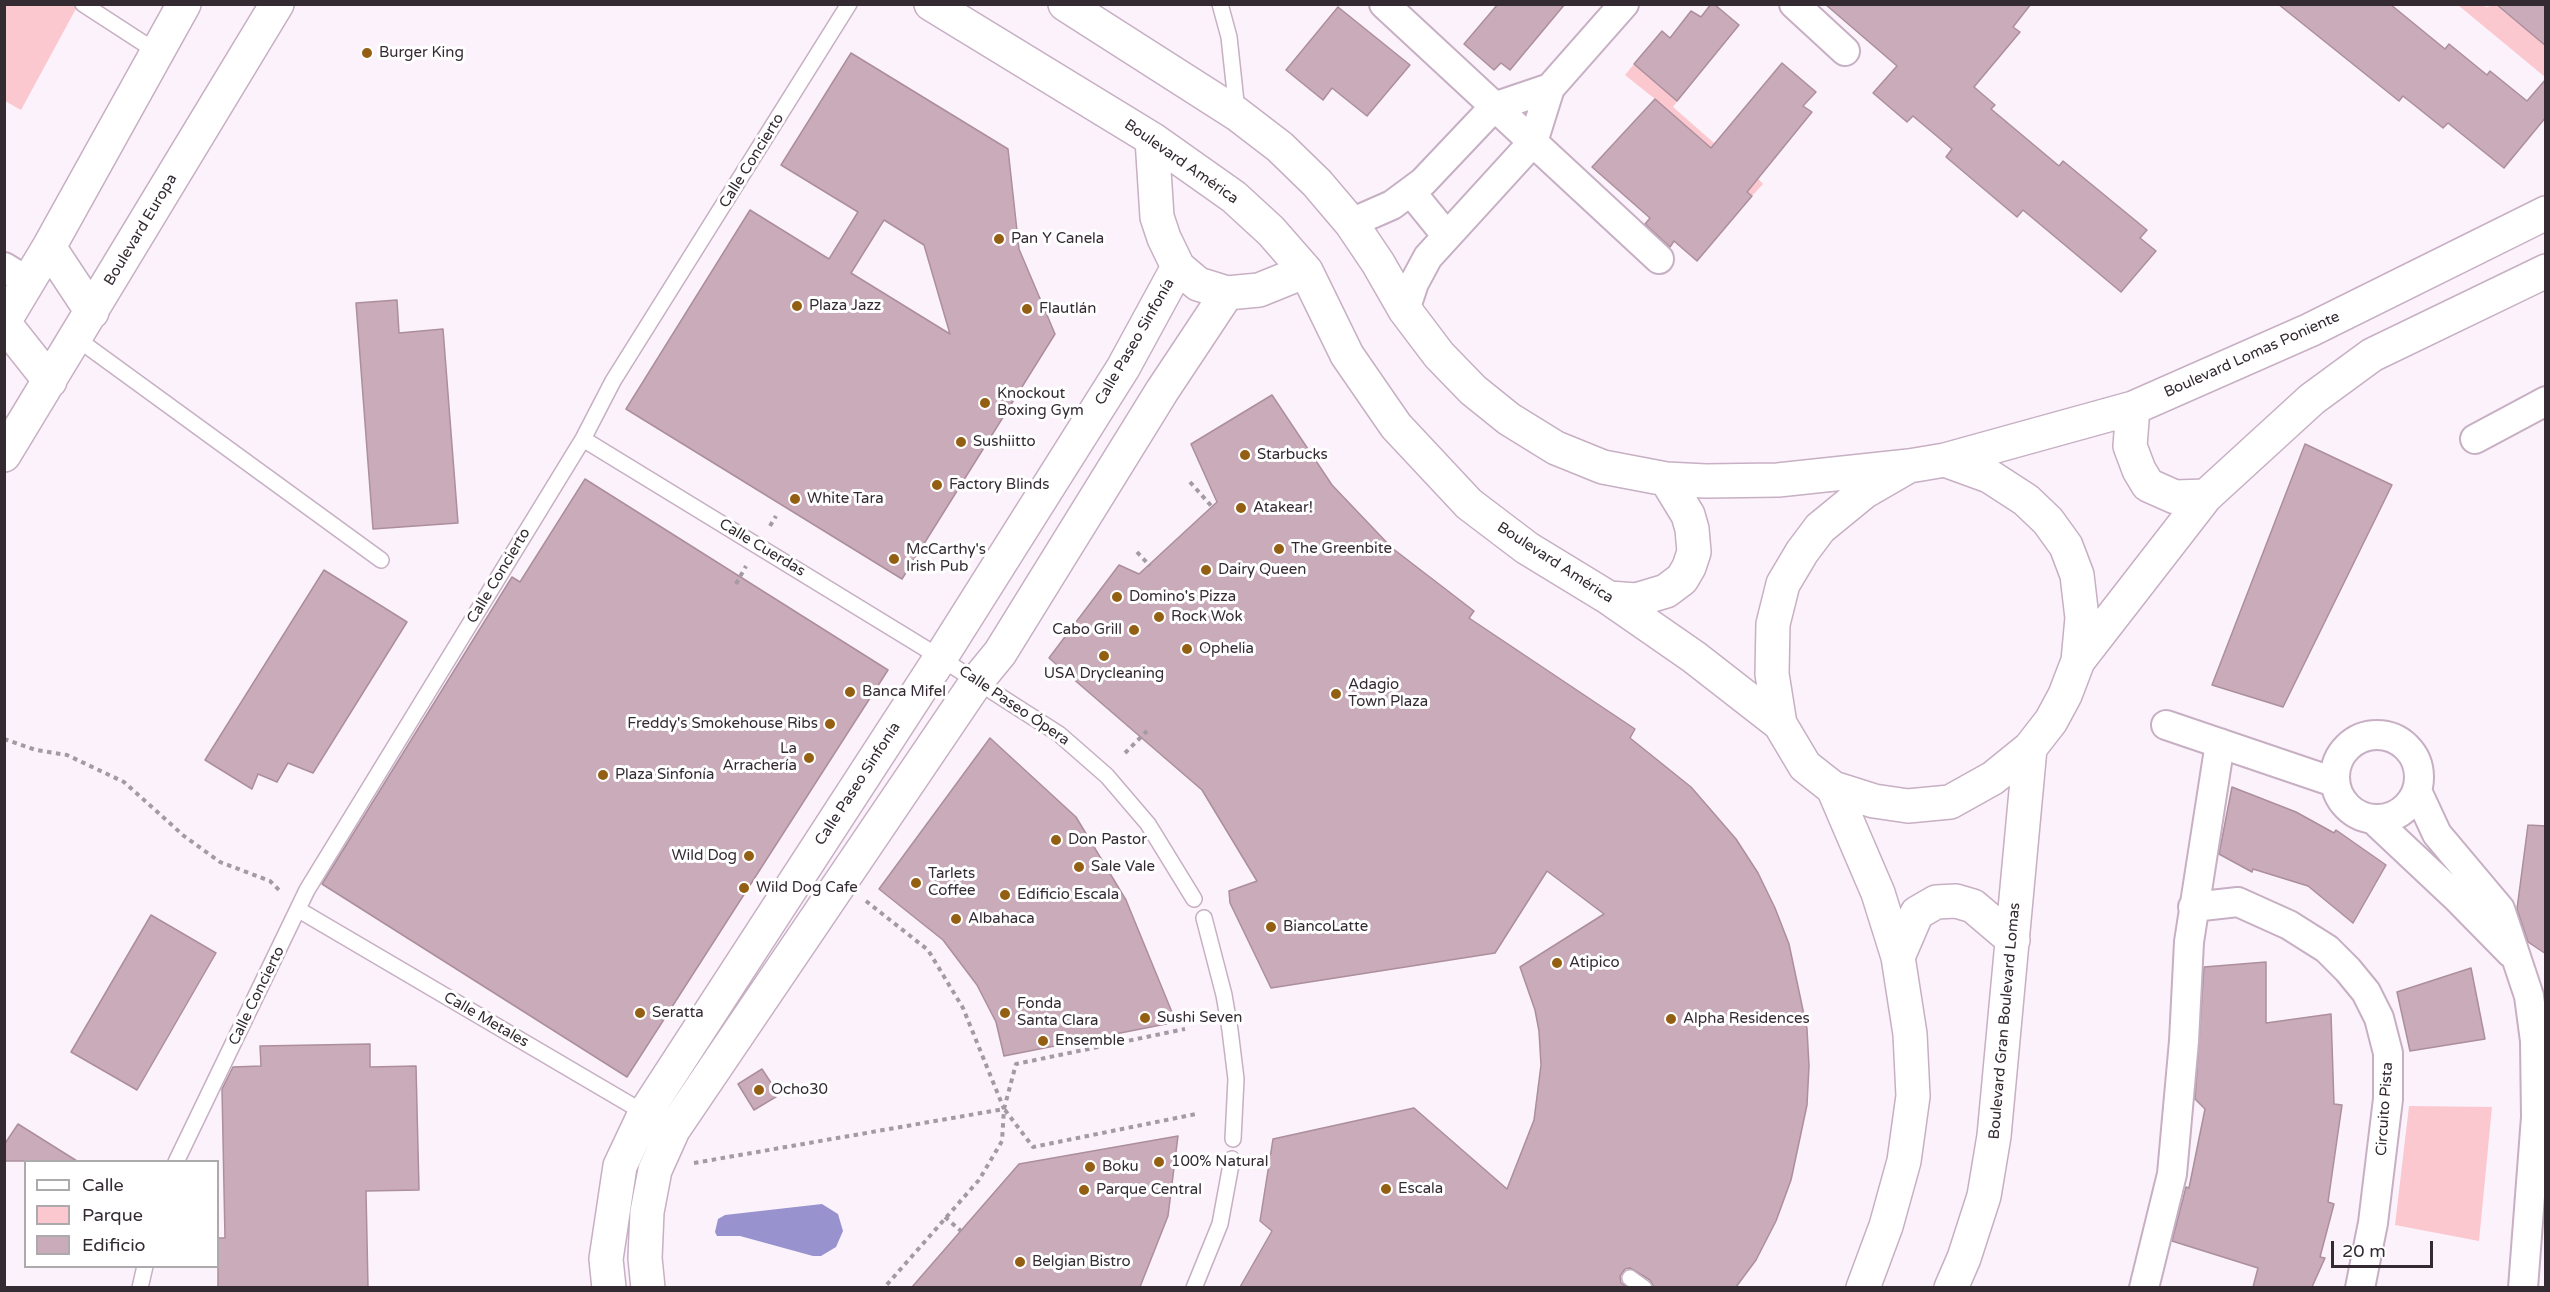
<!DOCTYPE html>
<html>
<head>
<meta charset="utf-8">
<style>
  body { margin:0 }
  #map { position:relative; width:2550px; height:1292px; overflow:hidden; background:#fcf2fb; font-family:"Varela Round",sans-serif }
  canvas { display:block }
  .frame { position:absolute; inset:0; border:6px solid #332a32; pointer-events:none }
  .legend { position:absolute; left:24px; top:1160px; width:195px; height:108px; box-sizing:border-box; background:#fff; border:2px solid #adaaad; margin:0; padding:8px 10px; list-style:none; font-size:18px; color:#332a32 }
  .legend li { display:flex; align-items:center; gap:12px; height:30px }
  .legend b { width:30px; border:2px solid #adaaad }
  .scale { position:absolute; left:2331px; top:1241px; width:102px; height:27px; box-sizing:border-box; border:3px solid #332a32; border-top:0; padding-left:8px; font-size:18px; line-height:21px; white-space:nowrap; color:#332a32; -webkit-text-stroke:4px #fff; paint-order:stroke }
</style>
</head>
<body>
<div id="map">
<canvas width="2550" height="1292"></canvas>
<div class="frame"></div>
<ul class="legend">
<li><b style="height:8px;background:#fff"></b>Calle</li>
<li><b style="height:16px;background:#fbc8cf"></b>Parque</li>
<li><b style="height:16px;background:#caabb9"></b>Edificio</li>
</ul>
<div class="scale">20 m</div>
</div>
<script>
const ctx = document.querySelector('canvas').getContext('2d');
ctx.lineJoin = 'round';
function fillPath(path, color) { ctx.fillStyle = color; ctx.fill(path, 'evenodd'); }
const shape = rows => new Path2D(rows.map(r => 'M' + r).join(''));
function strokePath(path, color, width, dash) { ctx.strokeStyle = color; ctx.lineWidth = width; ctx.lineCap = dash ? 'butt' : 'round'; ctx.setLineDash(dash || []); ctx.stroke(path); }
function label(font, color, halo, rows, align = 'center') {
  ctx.font = font + ' "Varela Round",sans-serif'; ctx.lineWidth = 6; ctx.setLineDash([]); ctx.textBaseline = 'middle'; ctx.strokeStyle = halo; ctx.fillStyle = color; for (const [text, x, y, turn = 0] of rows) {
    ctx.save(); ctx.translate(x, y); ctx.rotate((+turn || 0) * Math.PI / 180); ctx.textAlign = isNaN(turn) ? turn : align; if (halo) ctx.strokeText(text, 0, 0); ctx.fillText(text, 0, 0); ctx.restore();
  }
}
fillPath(shape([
  [5,5,78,5,21,110,5,101],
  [2458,5,2483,5,2486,7,2496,5,2540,41,2545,38,2545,77],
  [1634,64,1658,85,1681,96,1673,107,1714,143,1720,137,1763,184,1752,196,1735,182,1655,99,1625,75],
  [2409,1106,2492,1107,2479,1241,2395,1225]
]), '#fbc8cf');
fillPath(shape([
  [822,1204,838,1214,843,1231,836,1247,821,1256,813,1256,740,1236,717,1236,715,1232,718,1219,725,1215]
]), '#9892ce');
const building = shape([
  [1498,4,1565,4,1510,70,1501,63,1494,70,1464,44,1498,4],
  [1711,4,1714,4,1739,25,1677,101,1634,64,1662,31,1670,38,1691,11,1701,17,1711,4],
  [1825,4,2031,4,2013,27,2020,32,1974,87,1995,105,1991,109,2059,166,2063,161,2147,230,2140,238,2156,251,2121,292,2023,210,2017,217,1946,157,1952,149,1913,116,1907,122,1873,93,1897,66,1825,4],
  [2278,4,2390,4,2445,49,2449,44,2487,75,2490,71,2527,101,2546,79,2546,117,2504,168,2448,123,2443,128,2403,96,2399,101,2278,4],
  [2496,4,2546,4,2546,46,2496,4],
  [1338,7,1410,65,1367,116,1332,88,1323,100,1286,70,1338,7],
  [851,53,1008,149,1019,249,1055,334,902,579,626,409,750,210,829,259,858,212,781,165,851,53],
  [884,220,924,245,950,334,851,273,884,220],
  [1782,63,1816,92,1803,106,1812,112,1747,192,1752,196,1697,261,1674,241,1670,247,1645,224,1650,218,1592,167,1655,99,1711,148,1782,63],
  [397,300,399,333,443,329,458,523,373,529,356,303,397,300],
  [1272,395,1332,485,1392,548,1474,611,1469,618,1635,729,1630,738,1691,787,1736,839,1758,873,1775,908,1789,944,1807,1029,1809,1066,1807,1105,1791,1180,1776,1221,1756,1260,1736,1287,1654,1287,1650,1280,1630,1268,1625,1269,1620,1276,1621,1283,1627,1287,1240,1287,1272,1231,1260,1221,1273,1139,1414,1108,1507,1189,1534,1120,1541,1065,1539,1031,1535,1010,1520,967,1604,914,1547,871,1495,953,1271,988,1230,903,1229,891,1257,881,1202,790,1049,658,1119,565,1139,574,1217,502,1191,444,1272,395],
  [2305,444,2392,485,2283,707,2212,685,2305,444],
  [585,479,888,670,627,1077,322,884,512,577,520,582,585,479],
  [324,570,407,622,313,773,288,763,277,782,258,774,252,789,205,760,324,570],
  [990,738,1076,817,1126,900,1176,1022,1004,1056,996,1022,977,985,943,940,879,889,990,738],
  [2232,787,2296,812,2334,833,2336,830,2386,865,2353,923,2308,886,2253,869,2252,872,2219,854,2232,787],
  [2528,825,2546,826,2546,954,2528,942,2517,909,2528,825],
  [151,915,216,953,137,1090,71,1052,151,915],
  [2266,962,2266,1023,2331,1014,2334,1104,2342,1105,2328,1202,2334,1204,2320,1257,2325,1258,2312,1287,2253,1287,2258,1268,2172,1241,2186,1187,2189,1188,2205,1109,2195,1099,2204,967,2266,962],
  [2471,968,2485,1039,2410,1051,2397,992,2471,968],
  [370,1044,370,1067,416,1066,419,1190,366,1191,368,1287,218,1287,218,1238,225,1238,222,1089,233,1067,261,1066,260,1046,370,1044],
  [762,1069,779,1095,754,1110,738,1084,762,1069],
  [18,1124,77,1161,4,1161,4,1145,18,1124],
  [1178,1136,1168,1216,1140,1287,912,1287,1019,1164,1178,1136]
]);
fillPath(building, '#caabb9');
strokePath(building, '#ac8e9c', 1.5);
const lane = shape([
  [83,4,157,52],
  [1220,4,1229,37,1237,111],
  [76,338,381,560],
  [583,439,923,647,1059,734,1107,776,1148,824,1194,899],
  [299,910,648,1115],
  [1204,918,1224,995,1230,1030,1236,1079,1233,1139],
  [176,1162,307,890,583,439,613,381,849,4],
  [1630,1278,1644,1288],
  [140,1288,145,1266],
  [1194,1288,1220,1224,1232,1159]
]);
const street = shape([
  [1384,4,1659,259],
  [1794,4,1845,51],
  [1411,192,1446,235],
  [1351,223,1392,205,1423,182,1494,107,1550,88],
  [4,267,27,281],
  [1405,310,1414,283,1428,257,1533,142,1550,88,1624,4],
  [2475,439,2546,401],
  [2166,725,2334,782],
  '2335 777a42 42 0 1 1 84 0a42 42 0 1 1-84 0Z',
  [2417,791,2437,834,2500,909,2529,996,2535,1041,2536,1117,2523,1288],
  [2373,819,2456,897,2511,953],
  [2193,907,2238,902,2289,925,2327,949,2348,970,2366,992,2379,1018,2388,1053,2388,1099,2373,1223,2360,1288],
  [2144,1288,2172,1174,2184,1041,2189,942,2220,743]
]);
const secondary = shape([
  [931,4,1152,139,1234,197,1271,231,1306,271,1347,355,1396,426,1469,504,1527,548,1609,598,1694,657,1780,724],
  [1065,4,1237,114,1280,147,1317,183,1351,223,1378,263,1405,310,1439,355,1473,390,1509,419,1556,448,1603,467,1666,479,1706,481,1778,480,1909,466],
  [1152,139,1157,217,1164,238,1178,267,1198,284,1227,293,1259,290,1306,271],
  [49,247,92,312],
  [4,322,49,247,184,4],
  [4,323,50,381],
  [2133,408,2130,446,2139,470,2148,485,2175,497,2206,496],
  [4,455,277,4],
  [1945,460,1989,476,2026,500,2048,521,2066,546,2077,575,2082,618,2078,661,2065,695,2051,721,2030,748,1993,778,1950,802,1908,806,1874,801,1833,788,1805,766,1780,724,1772,674,1773,624,1783,584,1802,552,1820,528,1864,492,1909,466,1945,460],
  [1945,460,2133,408,2310,330,2546,213],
  [1609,598,1636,600,1666,591,1682,579,1689,567,1694,552,1692,529,1688,515,1666,479],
  [2078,661,2206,496,2312,399,2372,355,2546,271],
  [1833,788,1878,893,1898,957,1910,1034,1913,1096,1904,1161,1886,1226,1863,1288],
  [1898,957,1917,913,1936,902,1956,901,1973,906,2013,940],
  [609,1288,606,1259,620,1166,645,1113,941,657,1123,368,1178,267],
  [648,1288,645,1258,647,1212,655,1170,673,1130,977,681,1000,653,1162,391,1227,293],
  [1951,1288,1964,1258,1984,1196,1994,1136,2030,748]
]);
strokePath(lane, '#c7afc4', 18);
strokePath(street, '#c7afc4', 32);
strokePath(secondary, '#c7afc4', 36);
strokePath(shape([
  [1190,482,1214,509],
  [770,526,776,516],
  [1137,552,1150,566],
  [736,584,746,566],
  [4,739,36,750,67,755,124,782,184,836,220,862,270,881,280,891],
  [1125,753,1147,731],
  [866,901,928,950,963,1008,1004,1109,1002,1141,979,1180,884,1288],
  [1004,1109,1016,1064,1185,1029],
  [1005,1110,1033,1147,1196,1114],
  [694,1163,1004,1109],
  [945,1217,961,1231]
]), '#a49aa3', 4, [4.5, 4.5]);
strokePath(lane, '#fff', 15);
strokePath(street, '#fff', 28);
strokePath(secondary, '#fff', 33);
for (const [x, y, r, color] of [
  [367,53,6,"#935f12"],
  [999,239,6,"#935f12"],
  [797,306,6,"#935f12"],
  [1027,309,6,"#935f12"],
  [985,403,6,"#935f12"],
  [961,442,6,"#935f12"],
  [1245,455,6,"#935f12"],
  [937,485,6,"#935f12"],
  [795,499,6,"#935f12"],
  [1241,508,6,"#935f12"],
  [1279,549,6,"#935f12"],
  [894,559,6,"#935f12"],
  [1206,570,6,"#935f12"],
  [1117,597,6,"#935f12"],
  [1159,617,6,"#935f12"],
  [1134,630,6,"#935f12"],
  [1187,649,6,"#935f12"],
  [1104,656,6,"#935f12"],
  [850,692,6,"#935f12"],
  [1336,694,6,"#935f12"],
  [830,724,6,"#935f12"],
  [809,758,6,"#935f12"],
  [603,775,6,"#935f12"],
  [1056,840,6,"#935f12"],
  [749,856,6,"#935f12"],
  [1079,867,6,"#935f12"],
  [916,883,6,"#935f12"],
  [744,888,6,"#935f12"],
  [1005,895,6,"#935f12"],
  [956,919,6,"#935f12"],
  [1271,927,6,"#935f12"],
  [1557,963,6,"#935f12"],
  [640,1013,6,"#935f12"],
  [1005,1013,6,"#935f12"],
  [1145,1018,6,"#935f12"],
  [1671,1019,6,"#935f12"],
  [1043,1041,6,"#935f12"],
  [759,1090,6,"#935f12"],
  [1159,1162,6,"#935f12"],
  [1090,1167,6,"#935f12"],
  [1386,1189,6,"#935f12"],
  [1084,1190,6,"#935f12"],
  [1020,1262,6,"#935f12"]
]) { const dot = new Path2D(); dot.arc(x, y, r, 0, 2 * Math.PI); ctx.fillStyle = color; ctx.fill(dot); strokePath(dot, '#fff', 2); }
label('15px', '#332a32', '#fff', [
  ["Burger King",379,53],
  ["Pan Y Canela",1011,239],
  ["Plaza Jazz",809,306],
  ["Flautlán",1039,309],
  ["Knockout",997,394],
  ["Boxing Gym",997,411],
  ["Sushiitto",973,442],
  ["Starbucks",1257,455],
  ["Factory Blinds",949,485],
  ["White Tara",807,499],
  ["Atakear!",1253,508],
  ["The Greenbite",1291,549],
  ["McCarthy's",906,550],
  ["Irish Pub",906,567],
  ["Dairy Queen",1218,570],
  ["Domino's Pizza",1129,597],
  ["Rock Wok",1171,617],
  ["Cabo Grill",1122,630,"right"],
  ["Ophelia",1199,649],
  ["USA Drycleaning",1104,674,"center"],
  ["Adagio",1348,685],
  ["Town Plaza",1348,702],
  ["Banca Mifel",862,692],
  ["Freddy's Smokehouse Ribs",818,724,"right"],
  ["La",797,749,"right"],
  ["Arrachería",797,766,"right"],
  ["Plaza Sinfonía",615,775],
  ["Don Pastor",1068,840],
  ["Wild Dog",737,856,"right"],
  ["Sale Vale",1091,867],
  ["Tarlets",928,874],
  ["Coffee",928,891],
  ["Wild Dog Cafe",756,888],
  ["Edificio Escala",1017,895],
  ["Albahaca",968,919],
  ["BiancoLatte",1283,927],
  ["Atipico",1569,963],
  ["Fonda",1017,1004],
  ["Santa Clara",1017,1021],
  ["Seratta",652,1013],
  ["Sushi Seven",1157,1018],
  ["Alpha Residences",1683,1019],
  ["Ensemble",1055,1041],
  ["Ocho30",771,1090],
  ["100% Natural",1171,1162],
  ["Boku",1102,1167],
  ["Escala",1398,1189],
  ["Parque Central",1096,1190],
  ["Belgian Bistro",1032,1262]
], 'left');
label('15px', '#332a32', '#fff', [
  ["Calle Concierto",752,161,-58],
  ["Boulevard América",1181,162,35],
  ["Boulevard Europa",141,230,-59],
  ["Calle Paseo Sinfonía",1135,342,-60],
  ["Boulevard Lomas Poniente",2252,355,-24],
  ["Calle Cuerdas",762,548,31],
  ["Boulevard América",1555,563,33],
  ["Calle Concierto",499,576,-59],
  ["Calle Paseo Ópera",1014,706,34],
  ["Calle Paseo Sinfonía",858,784,-57],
  ["Calle Concierto",257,996,-64],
  ["Calle Metales",486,1020,30],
  ["Boulevard Gran Boulevard Lomas",2005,1021,-85],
  ["Circuito Pista",2385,1109,-86]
]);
</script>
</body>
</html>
